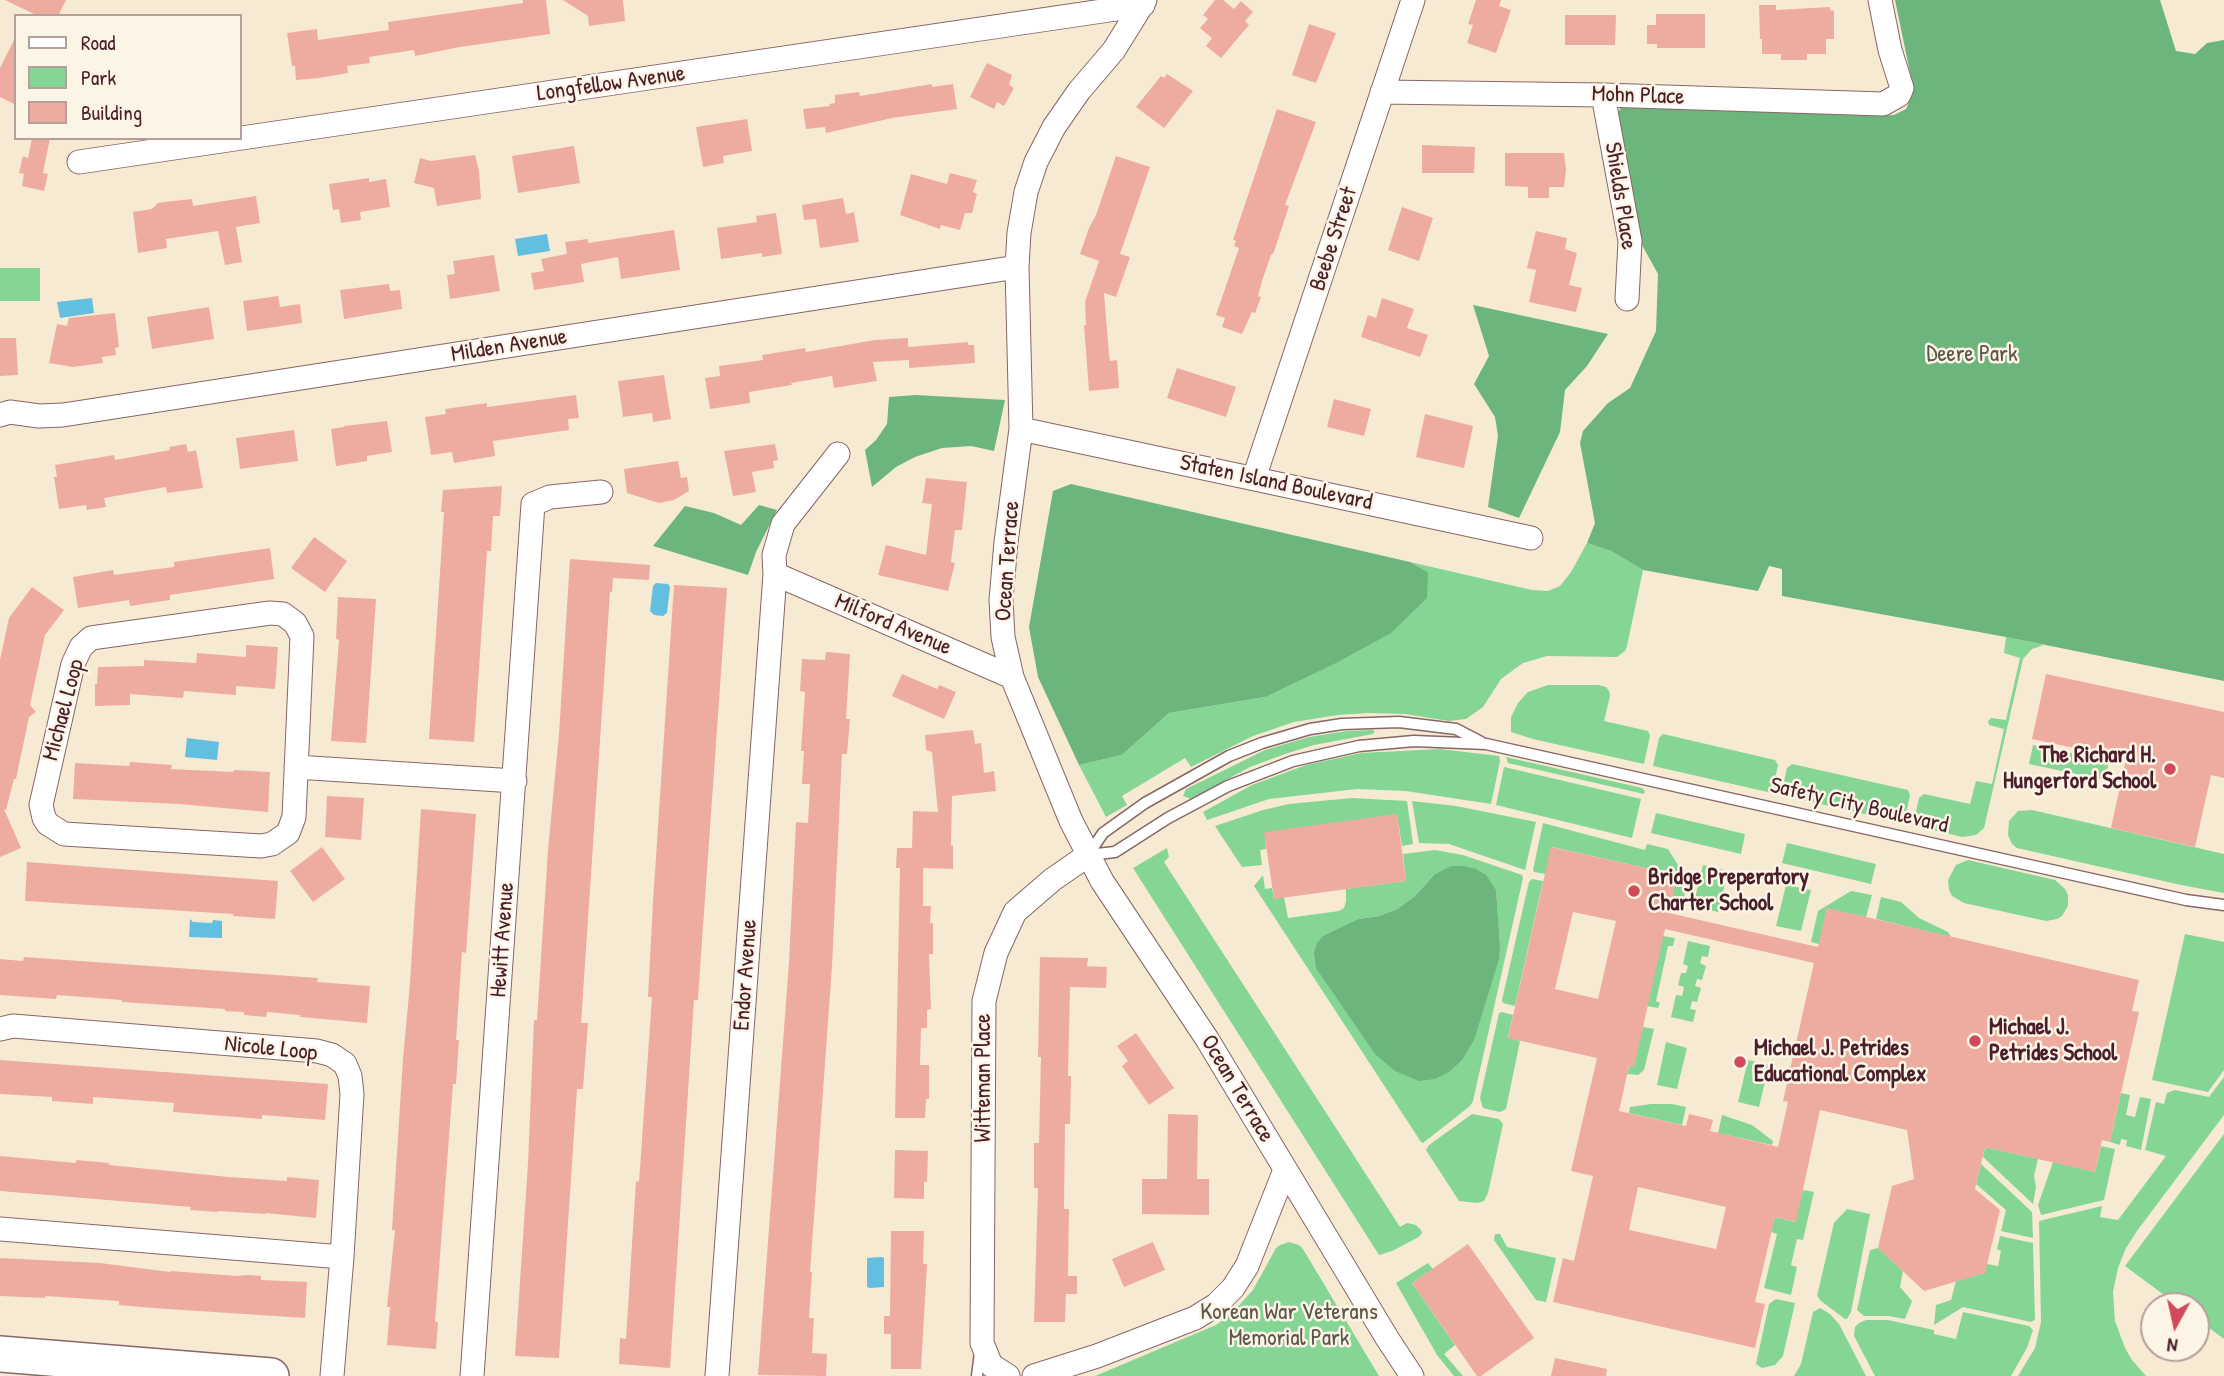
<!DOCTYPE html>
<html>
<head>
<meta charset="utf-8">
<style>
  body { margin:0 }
  #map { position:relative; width:2224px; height:1376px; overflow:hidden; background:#f7ead3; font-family:"Patrick Hand",sans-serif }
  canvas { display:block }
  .legend { position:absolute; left:14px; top:14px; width:228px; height:126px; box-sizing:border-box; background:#fcf5e5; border:2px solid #b59f9b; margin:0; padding:9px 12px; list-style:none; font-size:21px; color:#4a1f2b }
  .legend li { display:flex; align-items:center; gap:14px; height:35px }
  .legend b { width:35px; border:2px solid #b59f9b }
  .north { position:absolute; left:2140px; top:1292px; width:70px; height:70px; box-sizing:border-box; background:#fcf5e5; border:2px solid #b59f9b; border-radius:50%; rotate:188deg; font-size:19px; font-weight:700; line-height:28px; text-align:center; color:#4a1f2b }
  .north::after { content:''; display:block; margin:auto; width:24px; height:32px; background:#d1495b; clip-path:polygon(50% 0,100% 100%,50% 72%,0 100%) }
</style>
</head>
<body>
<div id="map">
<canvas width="2224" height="1376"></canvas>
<ul class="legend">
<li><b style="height:9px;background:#fff"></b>Road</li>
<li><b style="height:19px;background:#85d595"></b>Park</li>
<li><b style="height:19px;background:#eeaca1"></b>Building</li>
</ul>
<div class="north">N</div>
</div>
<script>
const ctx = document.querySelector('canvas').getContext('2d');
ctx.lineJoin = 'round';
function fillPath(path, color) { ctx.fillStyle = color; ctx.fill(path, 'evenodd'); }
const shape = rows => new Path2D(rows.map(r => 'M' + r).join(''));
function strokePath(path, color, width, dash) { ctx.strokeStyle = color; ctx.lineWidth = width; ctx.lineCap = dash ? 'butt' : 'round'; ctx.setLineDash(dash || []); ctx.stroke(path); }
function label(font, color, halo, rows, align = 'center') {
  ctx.font = font + ' "Patrick Hand",sans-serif'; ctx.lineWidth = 5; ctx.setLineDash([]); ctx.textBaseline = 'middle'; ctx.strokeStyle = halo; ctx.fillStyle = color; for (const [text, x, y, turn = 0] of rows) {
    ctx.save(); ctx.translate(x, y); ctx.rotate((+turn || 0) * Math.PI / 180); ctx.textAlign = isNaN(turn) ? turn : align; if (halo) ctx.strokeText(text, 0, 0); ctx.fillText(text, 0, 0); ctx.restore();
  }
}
fillPath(shape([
  [0,268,40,268,40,301,0,301],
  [1587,543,1611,551,1643,570,1627,646,1625,651,1617,657,1547,656,1523,663,1501,679,1483,707,1466,719,1449,721,1405,714,1368,713,1338,715,1294,722,1253,736,1191,767,1185,758,1122,796,1127,805,1106,817,1079,765,1122,755,1169,713,1265,697,1428,572,1410,562,1532,590,1548,591,1560,586,1571,572],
  [2006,637,2044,645,2032,649,2023,659,1984,828,1976,835,1962,837,1913,825,1919,798,1924,794,1970,804,1976,781,1992,784,2004,729,1989,725,1988,721,1991,718,2006,720,2020,658,2004,653],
  [1548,685,1598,685,1606,687,1609,691,1610,696,1604,721,1648,731,1650,736,1644,764,1533,739,1511,732,1511,717,1518,703,1528,692],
  [1372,730,1375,731,1373,734,1314,745,1285,754,1250,767,1191,799,1183,796,1186,789,1265,750,1309,737,1347,731],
  [1663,734,1775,760,1778,765,1772,793,1653,766,1659,738],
  [2033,745,2109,761,2105,780,2029,764],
  [1440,749,1499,756,1500,761,1491,804,1406,791,1357,789,1269,799,1207,820,1203,812,1252,785,1306,765,1361,753],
  [1506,757,1642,788,1645,791,1644,794,1508,763],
  [1792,764,1908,790,1910,795,1904,823,1781,795,1787,768],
  [1504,767,1641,799,1632,838,1496,805],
  [1352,798,1407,801,1413,844,1402,846,1397,815,1265,833,1266,849,1260,850,1262,865,1242,867,1215,826,1263,810,1289,804],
  [1412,801,1456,806,1536,822,1525,870,1449,844,1419,843],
  [2032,810,2224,854,2224,893,2181,885,2017,848,2012,844,2008,835,2009,821,2018,811],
  [1656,813,1745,834,1741,854,1651,833],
  [1543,823,1645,850,1647,844,1668,849,1688,881,1680,913,1669,911,1677,875,1552,847,1545,874,1534,872,1533,870],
  [1787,843,1876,864,1871,884,1782,863],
  [1167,848,1169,857,1164,862,1400,1227,1407,1223,1416,1225,1421,1230,1422,1233,1419,1237,1392,1251,1379,1255,1133,868],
  [1435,850,1463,855,1522,875,1523,878,1473,1101,1470,1106,1423,1143,1421,1142,1254,886,1263,875,1265,889,1272,888,1274,899,1284,897,1288,918,1339,911,1344,908,1346,901,1346,889,1406,881,1403,854],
  [1434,875,1496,890,1500,945,1359,919,1379,916,1397,909,1414,897],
  [1968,860,2055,880,2065,889,2068,895,2068,906,2062,916,2057,919,2046,921,1964,903,1952,896,1949,890,1948,880,1956,865],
  [1703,865,1728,871,1718,912,1693,906],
  [1532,879,1543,881,1515,1006,1503,1003,1502,1000,1529,882],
  [1786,885,1811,890,1801,931,1776,926],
  [1851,891,1872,895,1866,917,1827,909,1819,944,1811,942,1818,911],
  [1881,897,1901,902,1919,918,1948,932,1951,937,1876,919],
  [2185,934,2224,942,2224,1070,2208,1092,2152,1080],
  [1663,936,1675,938,1673,946,1668,946,1656,1001,1660,1003,1658,1008,1647,1006],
  [1688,941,1710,946,1708,957,1702,956,1700,963,1706,966,1702,980,1697,979,1695,986,1701,988,1697,1002,1692,1001,1690,1009,1696,1010,1693,1022,1671,1017,1676,995,1682,996,1684,987,1678,985,1681,973,1686,973,1688,966,1683,964],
  [1502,1012,1513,1015,1508,1037,1520,1041,1506,1109,1500,1112,1483,1108,1480,1098,1499,1013],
  [1643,1027,1654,1029,1644,1070,1638,1075,1627,1074],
  [1666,1042,1687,1048,1677,1089,1657,1085],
  [1748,1060,1769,1065,1759,1107,1738,1102],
  [2224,1077,2224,1115,2137,1231,2126,1248,2118,1268,2113,1292,2115,1321,2125,1348,2132,1360,2146,1376,2018,1376,2035,1348,2041,1322,2039,1221,2102,1206,2100,1217,2118,1220,2166,1156,2145,1150,2156,1102,2164,1104,2167,1093,2175,1090,2209,1097],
  [2121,1093,2130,1095,2126,1115,2135,1117,2140,1097,2151,1099,2141,1150,2126,1146,2127,1140,2121,1139,2120,1145,2110,1142],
  [1651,1104,1672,1104,1686,1107,1682,1125,1629,1113,1630,1107],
  [1472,1114,1499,1119,1503,1124,1488,1193,1484,1201,1478,1203,1459,1201,1426,1150,1429,1145],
  [1722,1115,1752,1125,1773,1141,1772,1145,1718,1133],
  [2224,1134,2224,1339,2196,1318,2196,1306,2179,1306,2125,1266],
  [2101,1146,2115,1149,2104,1200,2041,1215,2038,1205,2053,1162,2095,1172],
  [1985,1147,2038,1159,2034,1176,2036,1187,2033,1204,1983,1157],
  [1981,1164,2032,1212,2033,1238,2001,1231,2006,1210,1976,1184],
  [1803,1190,1814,1192,1803,1240,1797,1239,1791,1265,1797,1267,1791,1295,1764,1288,1777,1234,1771,1232,1775,1217,1795,1222],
  [1847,1209,1870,1214,1851,1312,1847,1319,1845,1319,1821,1301,1817,1296,1834,1223],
  [1495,1234,1500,1234,1507,1247,1556,1258,1546,1302,1536,1300,1494,1240],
  [2000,1236,2033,1243,2035,1320,2031,1322,1963,1307,1934,1325,1936,1305,1951,1300,1956,1281,1985,1273,1987,1264,1998,1266,2001,1251,1997,1249],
  [1289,1242,1299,1245,1303,1249,1379,1376,1095,1376,1216,1325,1231,1314,1253,1290,1276,1248,1280,1245],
  [1878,1248,1903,1271,1900,1287,1912,1301,1905,1319,1888,1316,1864,1316,1857,1310,1870,1250],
  [1428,1263,1433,1269,1412,1283,1455,1345,1444,1354,1463,1376,1454,1376,1437,1355,1396,1283],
  [1776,1299,1795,1303,1783,1356,1775,1365,1762,1368,1756,1364,1769,1304],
  [1820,1308,1830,1314,1839,1324,1866,1376,1794,1376,1801,1364,1813,1312],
  [1963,1312,2029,1326,2033,1330,2027,1348,2011,1376,1875,1376,1854,1336,1855,1327,1859,1323,1866,1320,1888,1320,1934,1330,1934,1334,1956,1339]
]), '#85d595');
fillPath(shape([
  [1895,0,2160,0,2176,51,2195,54,2207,43,2224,40,2224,681,2006,637,1782,596,1782,569,1769,566,1758,591,1643,570,1611,551,1587,543,1595,523,1580,443,1583,431,1608,403,1630,388,1656,331,1658,274,1642,245,1616,128,1617,115,1622,105,1647,100,1873,116,1894,115,1906,109,1911,98,1913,87],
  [1473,305,1608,334,1587,366,1565,390,1560,432,1519,518,1488,507,1498,436,1495,417,1474,384,1489,356],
  [916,395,1005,400,994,451,971,446,942,448,915,457,896,467,872,487,865,450,876,440,887,424,889,397],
  [1071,484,1410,562,1428,572,1427,598,1391,633,1336,663,1265,697,1169,713,1122,755,1079,765,1038,677,1029,627,1053,491],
  [759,505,777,510,756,552,748,575,653,546,685,506,714,513,741,525],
  [1451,866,1464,866,1476,869,1486,875,1496,890,1500,945,1499,959,1474,1040,1462,1060,1449,1072,1435,1079,1419,1081,1395,1071,1375,1054,1316,968,1314,953,1317,943,1323,936,1359,919,1379,916,1397,909,1414,897,1434,875]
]), '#6cb67e');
fillPath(shape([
  [547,234,550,251,518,256,515,239],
  [92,298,94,313,60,318,57,302],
  [656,583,668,584,670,587,667,613,663,616,654,615,650,611,653,586],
  [187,738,219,742,217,760,185,757],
  [190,919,193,922,212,923,213,920,222,921,222,938,189,937],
  [882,1257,884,1258,884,1287,870,1288,867,1287,867,1258]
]), '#62bfe0');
fillPath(shape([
  [5,0,66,0,58,16,38,16],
  [523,0,546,0,550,34,460,47,415,56,414,50,369,57,370,63,347,66,348,73,319,78,296,80,295,66,292,66,287,33,317,29,318,40,389,30,388,22,523,3],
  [563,0,623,0,625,21,589,26,588,16],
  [1215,0,1223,0,1234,9,1241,1,1253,12,1245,21,1249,25,1221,58,1206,46,1212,38,1200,28,1208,19,1203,15],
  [1476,0,1501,0,1499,6,1511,10,1496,53,1467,43,1473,25,1468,24],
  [1759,5,1776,5,1776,10,1830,7,1830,10,1834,11,1834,39,1826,39,1826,54,1807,54,1807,60,1781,60,1781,54,1762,54,1762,39,1760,39],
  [1656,14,1705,14,1705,48,1657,48,1657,44,1647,44,1647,25,1656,25],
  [1565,15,1616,15,1615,45,1565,45],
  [1309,24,1336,33,1316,83,1292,75],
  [16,36,16,105,0,97,0,68],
  [987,63,1012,75,1009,85,1014,88,1004,106,997,102,994,109,970,97],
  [1167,74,1193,91,1164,128,1136,107,1161,76,1164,78],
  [932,84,932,87,953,84,957,109,892,118,826,133,825,127,806,129,803,109,830,106,829,104,835,103,835,95,859,92,860,96],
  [1277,109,1316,122,1285,205,1289,206,1274,252,1271,255,1262,281,1258,296,1261,297,1255,313,1252,312,1242,334,1222,327,1225,318,1216,315,1239,248,1234,246,1236,241,1233,240],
  [747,119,752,151,723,156,724,163,703,167,696,127],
  [32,138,50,138,43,173,48,174,44,191,22,186,24,174,19,173,23,156,28,158],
  [1422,145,1475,147,1474,173,1422,173],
  [574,146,580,183,518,193,512,156],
  [1505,153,1564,153,1566,170,1564,187,1549,187,1549,198,1528,198,1528,187,1505,186],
  [475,155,479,171,481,199,437,206,434,188,414,183,420,158,431,161],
  [1116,156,1150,167,1120,254,1130,257,1116,297,1104,293,1109,355,1110,361,1117,360,1119,388,1089,391,1084,325,1086,325,1085,302,1099,261,1080,254,1089,228,1096,215],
  [950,173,977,180,973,192,977,194,972,213,965,213,960,230,941,225,940,229,900,215,911,174,947,184],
  [369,178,369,182,386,179,390,207,360,212,361,220,341,223,339,209,333,210,329,184],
  [256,196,260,223,236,227,242,262,225,265,218,231,166,239,167,248,138,253,133,212,152,209,158,203,165,202,192,199,193,206],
  [843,198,846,214,854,212,859,242,820,248,816,219,804,220,802,205],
  [1402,207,1433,218,1419,261,1388,250],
  [776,213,782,254,762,257,762,253,721,259,717,228,757,222,756,216],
  [674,230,680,270,621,279,618,257,581,264,584,282,534,290,531,273,544,271,541,259,567,254,565,242,588,239,588,243],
  [1536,231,1567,238,1565,249,1577,253,1569,285,1582,288,1576,312,1529,302,1536,270,1527,268],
  [494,255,500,291,450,299,447,275,455,274,453,261],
  [389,284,390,291,400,290,402,309,344,319,340,290],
  [278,296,280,307,300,304,302,323,247,331,243,301],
  [1382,298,1414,309,1407,328,1428,335,1420,357,1361,337,1368,315,1376,318],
  [209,307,214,339,152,349,147,317],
  [115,313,119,347,115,348,116,355,102,357,103,363,73,367,49,363,57,324,67,326,69,318],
  [0,338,16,338,18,375,0,376],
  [908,338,908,347,968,342,968,345,974,345,975,363,909,368,909,360,873,362,877,381,834,388,832,376,791,383,792,385,749,392,750,403,710,409,705,378,720,376,719,366,763,360,762,355,805,348,806,352,875,340],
  [1177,368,1236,387,1226,417,1167,398],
  [664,375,671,419,653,422,652,413,623,417,618,381],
  [576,395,579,418,568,419,569,430,493,441,495,456,454,463,452,452,431,455,425,417,446,414,445,409,487,403,487,407],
  [1334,399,1371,409,1364,436,1327,427],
  [1425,414,1473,426,1464,468,1416,457],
  [387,421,392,452,367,456,367,461,336,466,331,429,344,427,344,426],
  [294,430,298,461,240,469,236,438],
  [186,444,188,452,196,450,203,488,167,493,166,487,104,498,106,507,87,510,86,505,59,509,54,477,57,477,55,465,114,455,115,460,170,450,169,447],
  [775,444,778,460,773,461,774,468,752,472,756,492,733,496,724,451],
  [678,461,681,478,687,477,689,491,674,500,659,503,627,493,624,469],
  [926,478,967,482,962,530,955,530,951,562,955,563,948,591,878,575,886,545,926,555,932,504,922,503],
  [502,486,500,516,493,516,491,551,487,551,474,742,429,739,444,512,441,512,443,490],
  [314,537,347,561,325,592,291,568],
  [270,548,274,579,170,595,170,600,130,606,129,600,78,608,73,577,113,570,114,575,150,570,174,567,174,562],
  [570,559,650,565,649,580,613,578,612,592,610,592,581,1023,588,1023,583,1089,577,1089,559,1358,515,1356,528,1163,534,1020,537,1020,548,850,559,734],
  [674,585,727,588,700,969,698,1000,694,1000,670,1368,619,1364,620,1338,626,1339,636,1181,639,1182,652,997,648,997,653,902],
  [32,587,64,610,45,635,30,705,36,712,29,717,16,779,14,779,6,810,4,809,21,848,0,857,0,660,9,618],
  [338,597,376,599,366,743,331,741,339,640,336,639],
  [246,645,278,647,275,689,236,686,236,695,184,691,183,698,130,694,130,705,95,706,95,684,97,684,98,667,144,666,144,660,196,663,197,653,246,657],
  [826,652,850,654,846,719,850,719,847,754,842,754,832,966,810,1272,812,1272,809,1318,814,1318,812,1353,827,1354,826,1376,758,1375,789,962,796,822,808,823,810,784,802,784,804,751,801,751,805,692,800,691,802,659,825,660],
  [902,674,937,689,939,685,956,692,944,719,892,696],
  [2046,674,2224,712,2224,778,2211,775,2195,847,2111,828,2126,759,2032,739],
  [973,730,975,744,981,743,984,773,994,771,996,791,952,796,951,846,953,845,953,869,923,868,923,906,931,906,930,923,933,923,933,954,929,954,931,1009,927,1010,927,1028,921,1028,920,1065,929,1065,929,1099,926,1099,925,1118,895,1118,900,868,896,868,897,848,912,848,913,811,938,812,932,752,926,750,925,735],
  [130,762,172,765,171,769,233,772,234,770,270,772,268,812,179,804,73,799,75,763,129,766],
  [327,796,364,798,361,840,325,837],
  [421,809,476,814,466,953,462,952,456,1040,459,1040,456,1084,453,1084,435,1322,438,1322,436,1349,387,1345,390,1307,387,1307,395,1230,392,1230,403,1059,410,983],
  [1397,814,1406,881,1274,899,1264,832],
  [322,847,345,879,313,902,290,871],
  [1551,847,1677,875,1669,913,1818,947,1827,908,2139,980,2132,1011,2139,1012,2110,1142,2102,1140,2095,1172,1985,1147,1975,1189,2000,1210,1985,1273,1924,1291,1878,1248,1892,1186,1914,1179,1907,1130,1820,1110,1796,1222,1775,1217,1755,1302,1765,1304,1755,1348,1553,1302,1563,1258,1574,1261,1593,1176,1571,1171,1597,1058,1508,1038],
  [1573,912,1616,921,1598,999,1555,989],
  [1665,929,1814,963,1783,1101,1788,1102,1778,1147,1710,1131,1713,1120,1702,1117,1689,1114,1686,1126,1619,1111,1629,1066,1634,1067],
  [1638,1187,1726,1207,1716,1249,1629,1230],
  [27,862,278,881,275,919,233,916,233,914,25,901],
  [24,957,318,978,317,982,370,986,367,1023,300,1017,300,1015,267,1012,266,1017,244,1015,244,1012,225,1011,225,1009,122,1002,122,1000,57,995,56,999,0,995,0,959,23,961],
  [1040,957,1088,958,1087,966,1107,967,1106,988,1070,987,1068,1076,1071,1076,1070,1124,1065,1124,1064,1209,1069,1209,1068,1276,1077,1276,1077,1294,1066,1294,1065,1322,1034,1322,1038,1188,1034,1188,1034,1143,1039,1143,1041,1057,1038,1057],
  [1136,1033,1174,1088,1149,1105,1122,1066,1128,1061,1117,1046],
  [0,1060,328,1084,325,1120,262,1115,262,1119,173,1112,174,1103,93,1097,93,1104,52,1101,52,1097,0,1094],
  [1168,1114,1198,1115,1197,1179,1209,1179,1209,1215,1142,1214,1142,1179,1167,1179],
  [895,1150,928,1151,927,1182,924,1182,924,1199,894,1198],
  [0,1156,76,1163,76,1160,88,1161,109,1163,109,1165,229,1177,287,1181,287,1177,319,1180,316,1218,266,1213,266,1214,218,1211,218,1212,190,1210,191,1207,0,1191],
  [891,1231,924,1231,923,1264,927,1264,921,1369,891,1369,891,1334,884,1334,884,1316,890,1316],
  [1153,1242,1165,1270,1124,1287,1112,1259],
  [1468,1244,1534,1338,1481,1376,1477,1376,1412,1283],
  [0,1258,100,1263,170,1272,171,1271,237,1276,248,1275,261,1276,261,1280,307,1282,305,1318,153,1308,119,1305,119,1301,45,1296,45,1298,0,1296],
  [1555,1358,1607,1369,1606,1376,1551,1376]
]), '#eeaca1');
const service = shape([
  [1088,855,1115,852,1168,818,1228,786,1293,761,1359,746,1414,741,1486,744,2186,900,2224,905],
  [1088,855,1103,833,1145,803,1229,756,1262,743,1310,729,1342,724,1399,722,1456,729,1481,742],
  [977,1376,980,1352]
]);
const minor = shape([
  [1145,0,1114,50,1079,91,1054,127,1036,162,1026,192,1019,233,1017,267,1021,429,1006,542,1001,600,1003,637,1012,677,1071,821,1102,881,1207,1039,1387,1338,1412,1376],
  [1382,92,1603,95,1883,104,1899,95,1902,88,1890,50,1880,0],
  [1603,95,1630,241,1627,299],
  [79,162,1143,5],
  [0,415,10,412,39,416,63,415,1017,267],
  [1021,429,1531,538],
  [1254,478,1413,0],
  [775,574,1012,677],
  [270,613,283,614,295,623,302,636,294,817,288,833,272,844,261,846,64,834,48,824,44,818,41,805,73,664,81,647,91,638,270,613],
  [296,767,515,781],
  [0,1029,13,1026,317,1051,332,1055,345,1064,350,1076,352,1094,342,1257,0,1229],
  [332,1376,342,1257],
  [472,1376,533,504,550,497,601,492],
  [717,1376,775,574,774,555,783,524,838,454],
  [1008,1376,991,1365,982,1343,984,1001,996,953,1015,912,1052,880,1088,855],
  [1034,1376,1097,1356,1195,1318,1216,1305,1233,1288,1247,1266,1285,1170]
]);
const primary = shape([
  [0,1354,271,1376]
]);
strokePath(service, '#876666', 13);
strokePath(minor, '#876666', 25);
strokePath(primary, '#876666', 38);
strokePath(service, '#fff', 10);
strokePath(minor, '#fff', 23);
strokePath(primary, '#fff', 35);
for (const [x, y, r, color] of [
  [2170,769,7,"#d1495b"],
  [1634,891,7,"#d1495b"],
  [1975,1041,7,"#d1495b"],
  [1740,1062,7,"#d1495b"]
]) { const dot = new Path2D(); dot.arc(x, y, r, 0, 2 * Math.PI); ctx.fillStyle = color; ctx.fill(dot); strokePath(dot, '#fcf5e5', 2.5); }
label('23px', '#4a1f2b', '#fcf5e5', [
  ["Longfellow Avenue",611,84,-8],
  ["Mohn Place",1638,96,2],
  ["Shields Place",1620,196,81],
  ["Beebe Street",1334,239,-72],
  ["Milden Avenue",509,346,-9],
  ["Staten Island Boulevard",1276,483,12],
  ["Ocean Terrace",1008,561,-86],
  ["Milford Avenue",893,625,23],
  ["Michael Loop",64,710,-75],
  ["Safety City Boulevard",1859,806,13],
  ["Hewitt Avenue",503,940,-86],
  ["Endor Avenue",746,975,-86],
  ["Nicole Loop",271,1049,6],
  ["Witteman Place",984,1078,-90],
  ["Ocean Terrace",1237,1089,59]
]);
label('23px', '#5c564b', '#fcf5e5', [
  ["Deere Park",1972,355],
  ["Korean War Veterans",1289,1313],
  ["Memorial Park",1289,1339]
]);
label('bold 23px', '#4a1f2b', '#fcf5e5', [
  ["The Richard H.",2156,756,"right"],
  ["Hungerford School",2156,782,"right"],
  ["Bridge Preperatory",1648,878],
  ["Charter School",1648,904],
  ["Michael J.",1989,1028],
  ["Petrides School",1989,1054],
  ["Michael J. Petrides",1754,1049],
  ["Educational Complex",1754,1075]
], 'left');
</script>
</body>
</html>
